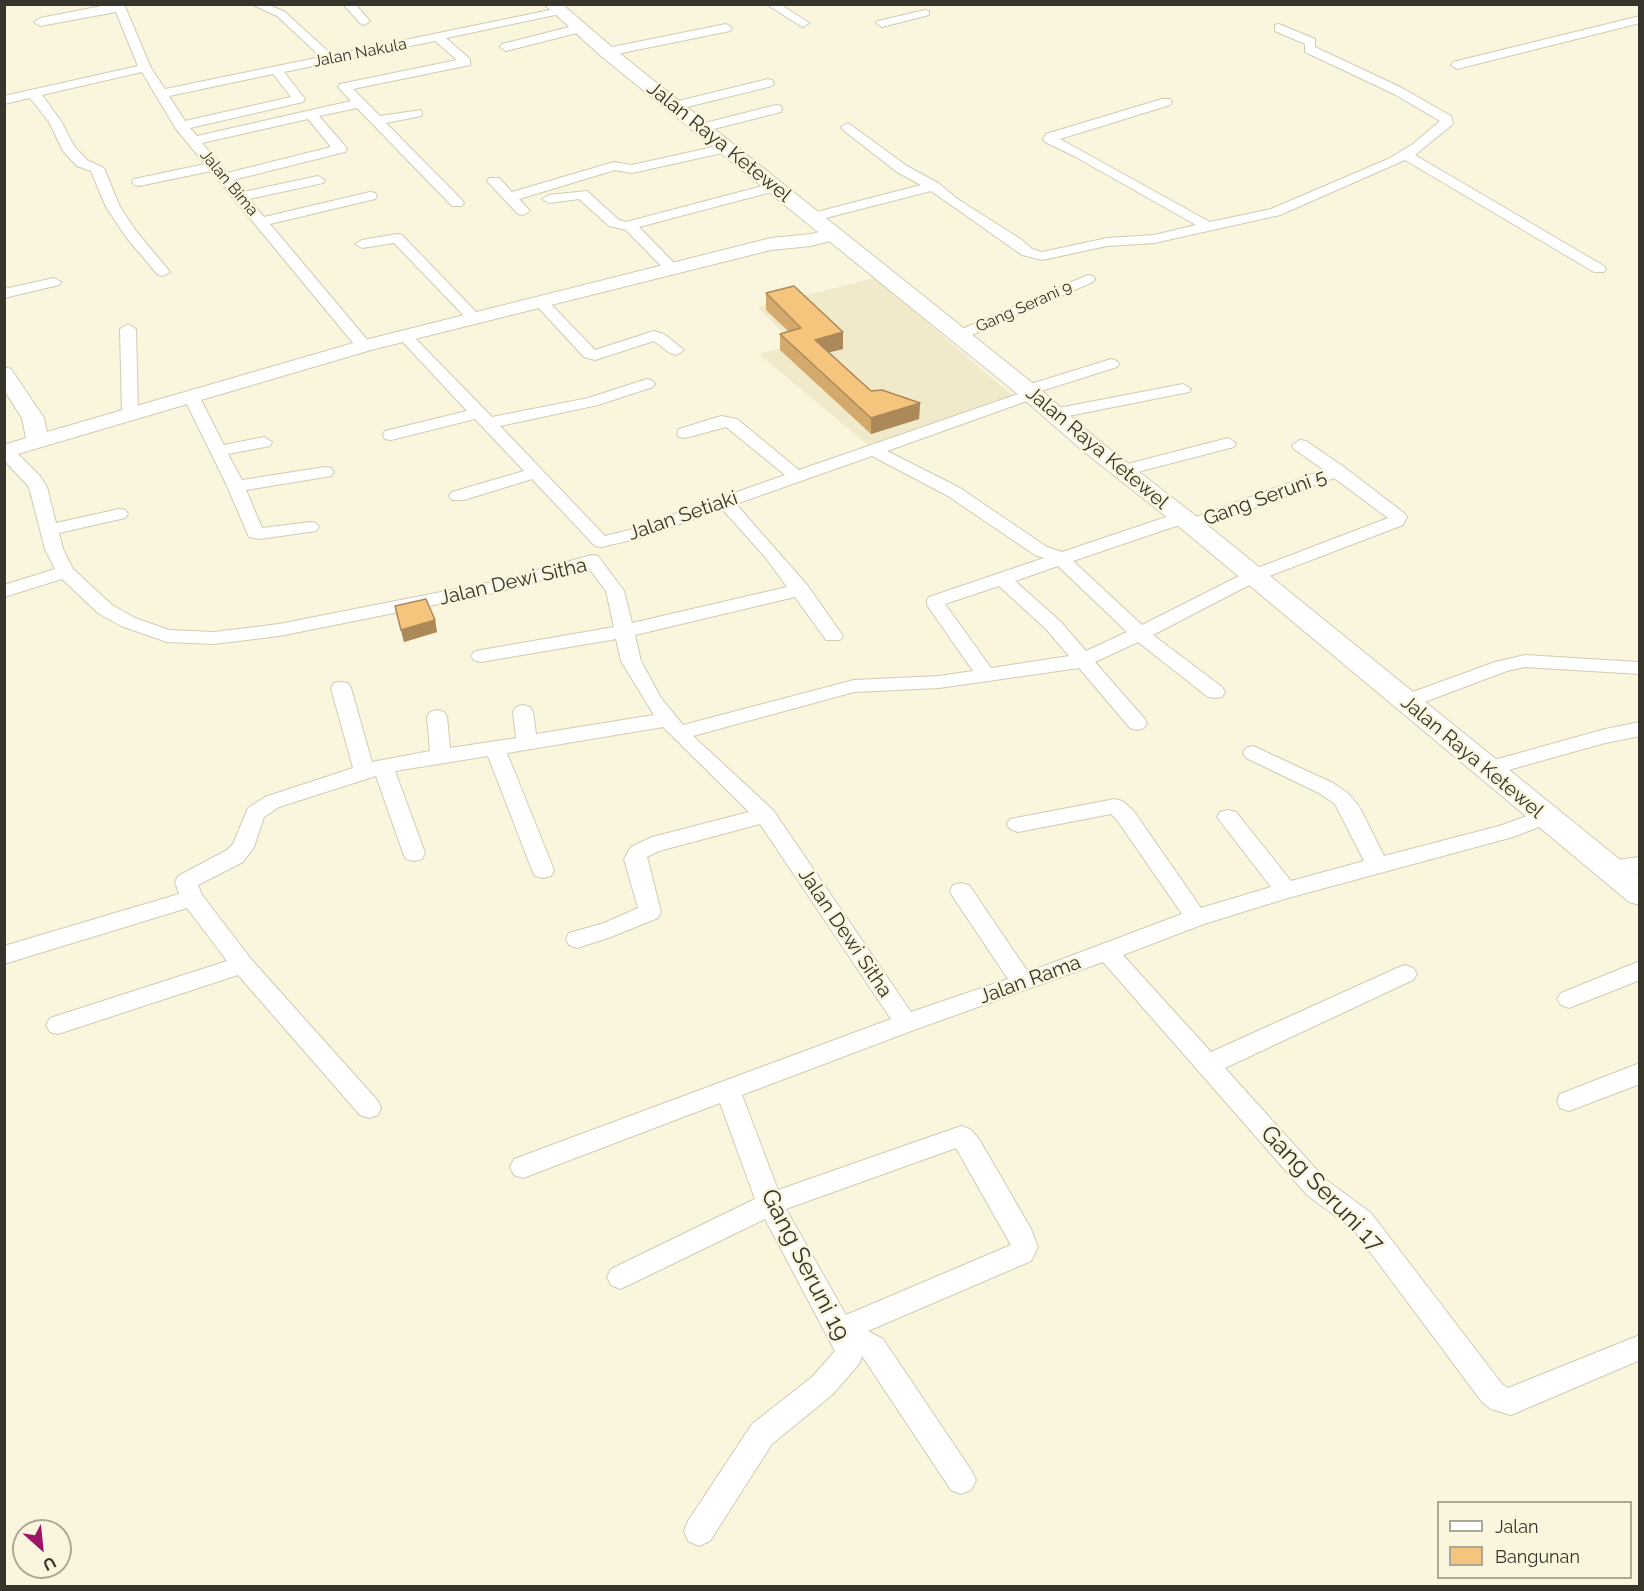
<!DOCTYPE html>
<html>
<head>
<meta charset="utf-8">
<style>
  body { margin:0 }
  #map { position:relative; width:1644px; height:1591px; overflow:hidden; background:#faf5dd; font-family:Raleway,sans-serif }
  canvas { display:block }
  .frame { position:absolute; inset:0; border:6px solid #36342b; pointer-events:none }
  .legend { position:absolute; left:1437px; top:1501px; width:195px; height:78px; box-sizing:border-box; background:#faf5dd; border:2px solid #aca896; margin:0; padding:8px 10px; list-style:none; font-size:18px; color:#36342b }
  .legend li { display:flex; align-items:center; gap:12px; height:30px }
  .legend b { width:30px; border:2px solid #aca896 }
  .north { position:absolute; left:12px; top:1519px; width:60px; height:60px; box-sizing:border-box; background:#faf5dd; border:2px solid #aca896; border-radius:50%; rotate:153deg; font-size:16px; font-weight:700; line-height:24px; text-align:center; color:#36342b }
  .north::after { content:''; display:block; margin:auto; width:21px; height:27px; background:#9b1669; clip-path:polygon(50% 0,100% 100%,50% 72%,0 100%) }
</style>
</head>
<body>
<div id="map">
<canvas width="1644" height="1591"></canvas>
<div class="frame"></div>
<ul class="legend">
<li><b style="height:8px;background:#fff"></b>Jalan</li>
<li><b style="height:16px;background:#f5c47d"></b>Bangunan</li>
</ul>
<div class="north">U</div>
</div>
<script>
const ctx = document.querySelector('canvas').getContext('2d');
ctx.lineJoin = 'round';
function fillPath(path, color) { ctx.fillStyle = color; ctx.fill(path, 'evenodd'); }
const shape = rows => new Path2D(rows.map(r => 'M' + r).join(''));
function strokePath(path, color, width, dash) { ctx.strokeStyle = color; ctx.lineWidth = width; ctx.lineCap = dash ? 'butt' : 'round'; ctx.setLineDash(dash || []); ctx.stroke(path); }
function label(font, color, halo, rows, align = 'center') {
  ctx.font = font + ' Raleway,sans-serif'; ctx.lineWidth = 5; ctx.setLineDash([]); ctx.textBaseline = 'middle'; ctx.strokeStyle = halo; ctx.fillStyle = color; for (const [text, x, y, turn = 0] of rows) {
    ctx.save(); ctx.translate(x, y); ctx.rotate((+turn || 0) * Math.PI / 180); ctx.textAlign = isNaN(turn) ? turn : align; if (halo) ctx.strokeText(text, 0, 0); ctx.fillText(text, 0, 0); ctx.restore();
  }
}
fillPath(shape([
  [875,278,1012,395,868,445,759,354,794,345,758,307]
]), '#f0e9ca');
const minor = shape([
  [112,4,124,4,151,68,165,89,321,57,277,16,251,4,267,4,285,12,332,55,560,8,566,11,560,14,446,38,470,59,470,65,353,89,380,116,421,110,422,113,421,116,386,123,462,200,464,203,462,206,452,206,357,108,319,116,345,146,347,149,345,152,233,180,243,192,318,176,325,180,323,183,249,199,264,217,370,192,375,193,377,196,375,199,270,224,370,343,372,346,370,349,364,351,358,349,211,171,139,186,134,185,132,182,134,179,205,164,176,129,142,72,42,95,61,121,74,146,87,160,104,168,120,207,136,231,170,272,163,276,158,275,126,237,106,207,91,171,77,166,63,151,49,122,30,98,4,104,4,96,138,66,116,12,40,26,34,22,40,18,112,4],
  [435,41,457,60,340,84,338,87,351,101,197,136,190,128,303,102,305,99,284,72,435,41],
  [273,74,291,97,185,121,169,96,273,74],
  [308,119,331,147,227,173,202,143,308,119],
  [343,4,355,4,370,21,364,25,360,23,343,4],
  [766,4,780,4,809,23,803,27,799,25,766,4],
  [925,10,929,11,929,15,882,27,876,23,878,21,925,10],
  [1640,16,1640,23,1457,69,1451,65,1453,62,1640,16],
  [581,24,587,28,585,31,506,51,500,47,502,44,581,24],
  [726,24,732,28,730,31,607,56,601,52,607,48,726,24],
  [1279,24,1315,39,1315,47,1402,88,1451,116,1453,122,1452,125,1415,155,1604,266,1606,269,1604,272,1594,272,1405,160,1280,215,1154,243,1107,246,1042,260,1022,255,931,191,814,221,807,217,809,214,921,185,897,172,843,130,841,127,848,123,907,166,938,183,959,200,1022,240,1032,249,1042,252,1107,238,1154,235,1196,225,1074,156,1045,142,1043,139,1046,134,1162,99,1170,99,1172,102,1170,105,1060,139,1210,222,1271,209,1388,159,1413,144,1440,121,1394,94,1305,52,1305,44,1275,31,1275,25,1279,24],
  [768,79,772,80,774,83,772,86,675,110,669,106,670,103,768,79],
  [776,105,781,106,782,109,781,112,702,132,695,128,697,125,776,105],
  [726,144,733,148,731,151,632,173,615,170,519,199,530,211,523,215,518,214,487,181,489,178,499,178,512,192,614,162,632,165,726,144],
  [774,183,779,184,781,187,779,190,639,227,677,266,679,269,677,272,672,273,667,272,626,230,609,226,579,199,549,203,542,199,549,195,587,191,619,220,626,222,774,183],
  [397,234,402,235,480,316,483,319,480,322,470,322,394,243,362,248,355,244,362,240,397,234],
  [1088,275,1093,276,1095,279,1093,282,965,338,955,338,952,335,955,332,1088,275],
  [54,278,61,282,59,285,4,298,4,289,54,278],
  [541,297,546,299,595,350,654,331,664,334,684,350,676,355,670,353,654,341,595,360,584,357,536,305,533,302,541,297],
  [128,324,136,329,138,413,130,418,122,413,120,329,128,324],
  [406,332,411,334,492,417,588,398,647,379,653,381,655,384,653,387,598,405,500,426,605,536,629,530,785,475,726,427,685,438,679,437,677,433,679,429,721,416,737,419,799,470,1021,393,1019,390,1021,387,1111,359,1117,361,1119,364,1117,367,1038,392,1040,394,1038,397,887,451,960,488,1047,547,1062,552,1175,514,1187,514,1190,518,1188,520,1324,470,1294,449,1292,445,1300,440,1306,441,1344,467,1404,513,1407,517,1403,525,1259,580,1153,635,1222,687,1225,692,1222,697,1215,698,1208,697,1138,642,1095,662,1144,718,1147,723,1144,728,1137,730,1130,728,1079,668,939,688,854,692,693,736,773,810,911,1012,1008,979,953,897,950,891,953,885,961,883,969,885,1028,972,1182,914,1117,820,1111,814,1018,832,1010,829,1007,824,1010,819,1115,799,1122,801,1133,810,1201,908,1271,887,1217,817,1220,812,1228,810,1236,812,1291,881,1364,861,1335,804,1319,793,1246,758,1243,753,1246,748,1253,746,1333,783,1349,794,1360,808,1384,856,1499,826,1544,810,1552,812,1555,817,1552,822,1513,837,1288,898,1204,924,1123,955,1211,1052,1397,968,1405,965,1413,968,1417,974,1413,980,1225,1068,1325,1179,1371,1213,1502,1384,1508,1388,1640,1335,1640,1360,1511,1415,1491,1409,1482,1402,1353,1229,1307,1195,1103,962,914,1030,742,1095,778,1190,961,1126,970,1129,979,1139,1031,1229,1038,1247,1031,1261,868,1331,883,1339,971,1470,976,1480,971,1490,961,1494,951,1490,862,1356,859,1364,832,1395,772,1444,710,1541,699,1546,688,1541,684,1531,688,1521,752,1424,812,1377,835,1351,765,1219,629,1285,620,1289,611,1285,607,1277,611,1269,755,1199,720,1103,523,1178,514,1175,510,1167,514,1159,891,1019,760,824,659,851,647,857,661,912,658,918,611,937,577,948,569,945,566,939,569,933,604,923,638,908,624,859,631,847,652,837,749,812,663,727,507,753,554,870,551,876,543,878,535,876,532,870,488,756,395,771,425,853,422,859,414,861,406,859,403,853,376,776,279,807,264,817,254,847,243,862,198,885,202,895,251,959,378,1101,381,1108,378,1115,369,1118,360,1115,238,975,58,1034,50,1032,46,1025,50,1018,227,961,187,908,4,964,4,946,179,894,175,882,178,876,227,850,233,844,248,808,265,797,353,768,331,688,334,683,341,682,348,683,351,688,372,762,430,751,427,717,430,712,437,710,444,712,447,717,450,748,516,738,513,712,516,707,523,705,530,707,533,712,536,734,654,715,621,661,616,639,481,662,474,660,471,656,474,652,481,650,614,627,606,591,588,567,499,592,279,636,214,644,167,642,121,626,98,613,62,579,4,597,4,585,55,569,45,549,29,487,4,460,4,447,12,448,40,476,47,487,56,523,119,509,125,510,128,514,125,518,59,533,63,549,73,569,112,605,135,618,169,630,214,632,279,624,497,581,592,555,598,556,624,591,632,623,787,587,766,558,722,509,641,538,601,547,595,546,532,479,464,500,452,500,449,496,452,492,524,471,475,419,391,440,385,439,383,435,385,431,467,411,401,340,398,337,401,334,406,332],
  [872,456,948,496,1035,555,1044,558,929,597,927,601,927,605,973,671,939,676,854,680,683,725,661,698,641,661,635,635,795,597,826,640,840,640,843,636,808,586,736,504,872,456],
  [1334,478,1388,518,1247,572,1142,625,1073,561,1185,523,1183,525,1186,529,1198,529,1334,478],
  [1058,566,1127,632,1086,651,1060,621,1015,581,1058,566],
  [999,586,1046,629,1069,656,991,668,945,604,999,586],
  [956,1148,1011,1245,846,1315,786,1209,956,1148],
  [1183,384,1191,389,1189,392,1053,419,1045,414,1053,409,1183,384],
  [191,391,199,396,224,445,264,437,272,442,270,446,228,454,242,480,325,467,331,468,334,472,331,476,246,490,262,528,310,522,316,523,319,527,316,531,260,539,249,537,227,486,183,396,191,391],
  [1228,438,1236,443,1234,447,1122,476,1116,475,1113,471,1116,467,1228,438],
  [1525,655,1638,662,1640,674,1525,667,1507,671,1406,709,1399,707,1396,702,1399,697,1495,662,1525,655],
  [1640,722,1640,736,1605,743,1487,776,1480,774,1477,769,1480,764,1605,729,1640,722],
  [1640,857,1640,873,1610,877,1602,875,1599,869,1602,863,1610,861,1640,857],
  [1640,961,1640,980,1569,1008,1561,1005,1557,999,1561,993,1640,961],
  [1640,1063,1640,1084,1569,1111,1560,1108,1557,1101,1560,1094,1640,1063]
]);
const tertiary = shape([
  [835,228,841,230,844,234,841,238,811,246,771,250,371,350,4,458,4,445,26,438,22,418,4,390,4,367,11,369,44,418,47,432,357,342,771,238,811,234,835,228]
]);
const secondary = shape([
  [544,4,562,4,613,48,1035,385,1098,440,1201,520,1640,876,1640,905,1629,902,1183,530,1082,450,1019,395,601,56,544,4]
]);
strokePath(minor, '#d0ccb4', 2);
strokePath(tertiary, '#d0ccb4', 2);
strokePath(secondary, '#d0ccb4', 2);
fillPath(minor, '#fff');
fillPath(tertiary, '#fff');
fillPath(secondary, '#fff');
fillPath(shape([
  [766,293,843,332,843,349,829,352,871,391,920,403,919,419,871,434,780,350,780,334,788,331,766,310],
  [395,606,435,620,437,632,404,642]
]), '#d3a96c');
fillPath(shape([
  [843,332,843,349,815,356,815,340],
  [920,403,919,419,871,434,871,418],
  [435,620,437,632,404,642,401,630]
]), '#ac8958');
const building = shape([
  [794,286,843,332,815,340,871,391,882,390,920,403,871,418,780,334,801,328,766,293,794,286],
  [426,599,435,620,401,630,395,606,426,599]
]);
fillPath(building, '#f5c47d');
strokePath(building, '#ac8958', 1.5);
label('16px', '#36342b', '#faf5dd', [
  ["Jalan Nakula",360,53,-11],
  ["Jalan Bima",229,183,50],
  ["Gang Serani 9",1024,307,-24]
]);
label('20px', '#36342b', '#faf5dd', [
  ["Jalan Raya Ketewel",719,142,39],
  ["Jalan Raya Ketewel",1097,448,40],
  ["Gang Seruni 5",1265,498,-20],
  ["Jalan Setiaki",683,516,-19],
  ["Jalan Dewi Sitha",513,582,-13],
  ["Jalan Raya Ketewel",1472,757,40],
  ["Jalan Dewi Sitha",845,933,56],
  ["Jalan Rama",1030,980,-20]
]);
label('24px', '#36342b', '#faf5dd', [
  ["Gang Seruni 17",1322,1189,46],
  ["Gang Seruni 19",805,1265,63]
]);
</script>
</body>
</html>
